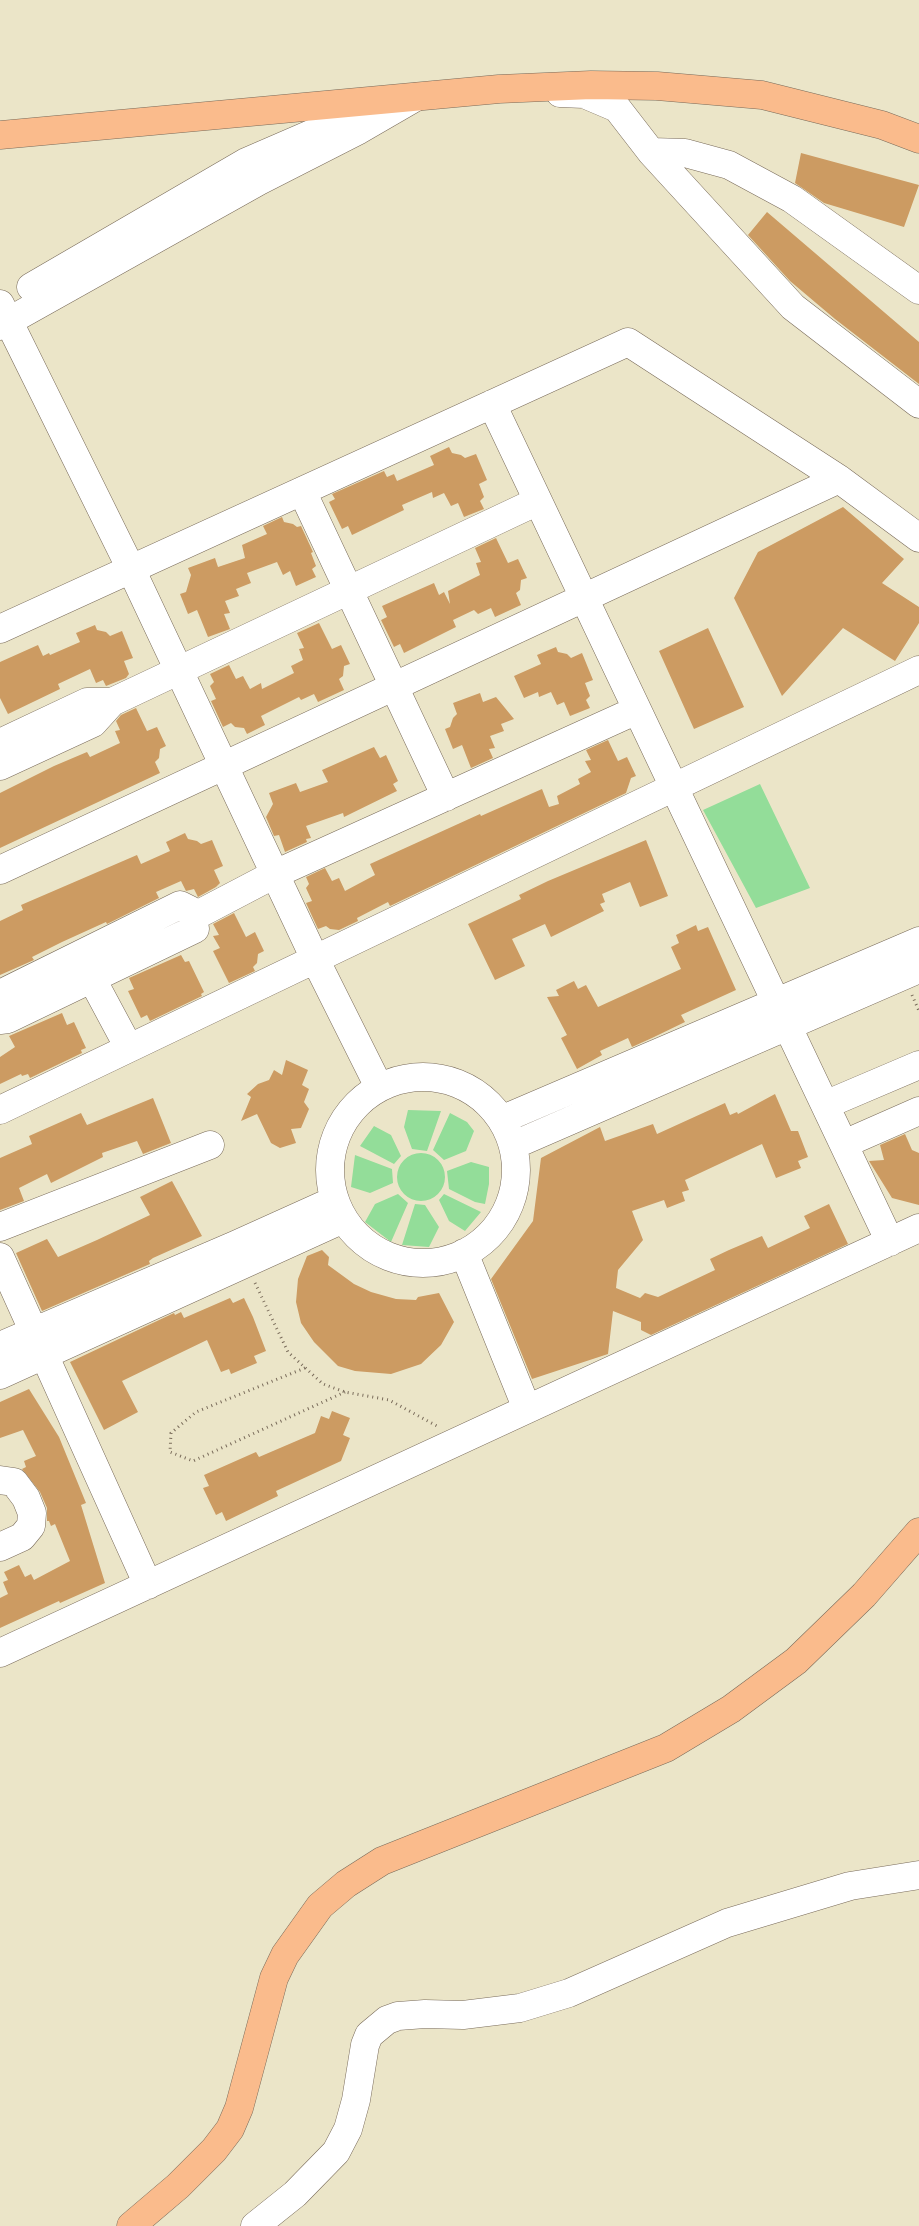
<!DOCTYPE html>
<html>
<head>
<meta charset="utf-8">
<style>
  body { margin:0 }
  canvas { display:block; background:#ebe5c8 }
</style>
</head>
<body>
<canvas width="919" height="2226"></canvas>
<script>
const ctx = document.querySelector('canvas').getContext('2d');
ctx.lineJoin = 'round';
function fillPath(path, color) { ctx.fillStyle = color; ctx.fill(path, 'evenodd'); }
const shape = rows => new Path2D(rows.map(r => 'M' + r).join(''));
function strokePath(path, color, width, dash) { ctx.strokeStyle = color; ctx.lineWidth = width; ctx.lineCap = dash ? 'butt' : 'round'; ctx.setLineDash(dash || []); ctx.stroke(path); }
fillPath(shape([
  [760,784,810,888,756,908,703,810],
  [408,1110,441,1111,427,1151,412,1149,404,1127],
  [450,1113,467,1122,474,1131,466,1151,444,1160,433,1150],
  [374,1126,391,1135,401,1156,394,1164,360,1146],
  '397 1177a24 24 0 1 1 48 0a24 24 0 1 1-48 0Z',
  [355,1155,392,1169,393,1183,370,1193,351,1187],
  [471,1162,489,1167,489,1184,485,1204,475,1202,449,1189,447,1171],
  [398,1194,408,1203,391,1242,365,1222,375,1204],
  [444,1194,481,1212,465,1231,449,1221,439,1200],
  [415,1204,425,1205,439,1227,429,1247,402,1245]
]), '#93dd99');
fillPath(shape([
  [801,153,919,185,904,227,824,203,795,183],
  [767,212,919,342,919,384,835,319,790,281,748,235],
  [449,447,452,453,461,455,465,458,476,454,487,480,479,484,484,497,480,501,484,509,464,517,458,503,451,506,444,493,433,498,432,492,402,505,404,510,352,535,348,526,342,529,329,502,335,499,332,494,384,471,387,477,394,474,397,481,434,465,430,456],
  [843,507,904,559,882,583,919,607,919,623,895,661,843,628,782,696,734,598,758,552],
  [282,517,284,522,293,524,297,527,301,526,313,552,311,553,316,566,312,569,316,577,296,586,290,571,283,575,277,562,247,573,251,583,236,589,239,596,225,601,230,613,224,614,230,629,208,637,197,610,188,614,180,594,186,592,191,575,188,568,215,558,218,567,245,558,242,545,267,534,263,526],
  [496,538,508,563,518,559,527,578,521,580,520,590,516,593,521,605,495,617,491,608,478,614,474,610,453,620,456,627,404,653,400,644,394,647,381,620,387,617,382,606,434,583,439,595,444,592,450,604,448,591,480,575,476,563,481,562,475,548],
  [319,623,332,649,341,645,350,664,344,666,343,676,339,679,344,690,318,702,314,694,301,700,299,697,261,716,265,725,247,734,244,728,235,727,231,723,223,727,211,701,216,699,210,686,214,682,210,674,229,665,236,679,243,676,250,689,261,683,262,689,294,673,291,666,303,660,299,649,304,648,297,633],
  [95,625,97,630,106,632,110,636,122,631,133,658,124,661,129,674,126,678,106,686,103,680,96,683,90,669,58,684,60,689,8,714,0,698,0,662,38,645,43,656,49,653,50,655,80,642,76,633],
  [708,628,744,707,694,729,659,651],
  [556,647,558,652,567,654,571,658,582,653,593,680,585,683,590,696,586,700,590,708,570,716,564,702,557,705,551,692,539,697,538,692,524,698,514,676,541,664,537,655],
  [480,693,483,702,496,697,514,719,501,724,504,731,490,736,495,748,489,749,493,758,471,768,462,745,453,749,445,729,450,727,453,718,457,714,453,703],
  [136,708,147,731,157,727,166,746,160,749,159,758,155,762,160,773,0,848,0,793,54,766,87,752,90,757,120,743,115,731,120,730,116,721,121,715],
  [608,740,618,761,627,757,636,776,631,778,626,793,390,906,388,902,357,918,358,921,339,930,330,929,326,926,318,929,306,903,312,901,306,888,309,884,306,877,325,868,332,881,339,878,345,891,375,875,370,864,480,814,481,816,542,789,549,807,559,804,557,796,580,784,578,779,591,772,585,761,591,760,586,750],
  [374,747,380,758,386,755,398,781,393,784,397,791,344,817,343,813,306,826,311,838,306,839,307,842,285,852,279,835,274,836,266,817,273,804,269,793,296,783,300,792,328,782,322,770],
  [185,833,188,839,197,841,201,844,212,840,223,866,214,870,220,883,216,887,198,897,194,889,186,891,181,881,156,892,159,898,107,924,106,922,62,942,32,957,34,960,0,975,0,921,23,910,21,905,137,855,141,864,170,851,166,842],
  [646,840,668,896,640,907,630,882,602,894,605,902,600,904,604,911,551,937,545,924,512,939,525,966,495,980,468,924,521,899,519,895,548,881],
  [234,913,246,937,255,932,264,951,258,954,257,963,253,967,255,971,229,983,213,951,220,948,213,936,219,935,213,924],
  [696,925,698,931,708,927,736,990,681,1015,685,1022,652,1038,632,1047,628,1038,600,1051,602,1055,577,1069,561,1038,567,1035,547,997,559,996,556,990,574,981,578,989,586,985,598,1007,681,969,671,947,679,943,676,935],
  [181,955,185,962,189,961,204,992,201,994,202,996,150,1021,147,1015,141,1018,128,991,134,989,129,978],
  [62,1013,67,1025,74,1022,86,1048,81,1050,82,1053,30,1078,28,1074,22,1076,21,1074,0,1084,0,1057,15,1047,9,1036],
  [286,1060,308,1070,302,1085,309,1089,304,1102,309,1109,301,1128,291,1129,296,1143,280,1148,271,1143,257,1114,241,1121,251,1097,247,1094,258,1084,269,1080,274,1070,282,1075],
  [775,1094,791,1131,798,1131,808,1157,798,1161,801,1168,776,1178,762,1144,685,1180,689,1190,682,1192,685,1201,667,1208,664,1200,632,1211,643,1240,618,1270,616,1288,640,1298,645,1293,658,1297,715,1270,710,1259,729,1250,762,1236,768,1248,810,1228,804,1216,829,1204,848,1244,651,1335,641,1330,641,1322,613,1311,608,1354,532,1379,491,1279,533,1221,541,1158,600,1127,605,1141,653,1124,657,1134,725,1103,730,1115,737,1112,738,1114],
  [153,1098,171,1143,143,1154,137,1141,102,1153,103,1157,51,1183,47,1174,19,1188,24,1201,0,1210,0,1158,32,1144,29,1136,81,1113,87,1125],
  [905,1134,912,1150,919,1153,919,1205,892,1198,869,1161,884,1160,880,1145],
  [172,1181,202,1236,153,1258,149,1261,150,1264,42,1311,16,1253,47,1239,58,1257,97,1240,150,1215,140,1197],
  [322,1250,329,1257,328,1265,354,1284,371,1292,396,1299,416,1300,418,1297,439,1293,454,1322,441,1345,421,1364,391,1374,355,1371,338,1366,314,1342,301,1323,296,1302,298,1279,307,1256],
  [230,1298,233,1303,244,1298,253,1317,266,1351,254,1356,257,1363,231,1374,229,1369,221,1372,207,1340,122,1381,138,1412,104,1430,70,1362,174,1313,175,1315,181,1312,184,1318],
  [29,1389,59,1437,86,1503,81,1505,105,1583,60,1603,59,1601,0,1628,0,1598,8,1594,3,1582,8,1580,4,1572,19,1565,25,1577,31,1574,34,1580,70,1561,55,1524,51,1526,49,1521,47,1521,47,1508,40,1492,22,1469,26,1467,24,1461,36,1456,23,1430,0,1438,0,1402],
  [332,1411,350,1418,343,1435,350,1438,341,1461,276,1491,278,1496,226,1521,222,1512,216,1515,203,1488,209,1486,204,1475,256,1452,259,1457,315,1433,321,1416,329,1419]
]), '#cc9b62');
const minor = shape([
  [560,93,584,94,617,108,651,152,793,307,919,404],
  [651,152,685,153,729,165,792,199,919,290],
  [31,287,246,162,350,117],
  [0,304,131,569,315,959,379,1087],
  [0,326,259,181,359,130,416,97],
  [492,404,890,1242],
  [302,491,446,797],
  [0,629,628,342,839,479,919,538],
  [112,702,538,501],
  [0,743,87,702,112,702,93,723,0,766],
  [0,870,839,479],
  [193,917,275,874,637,710],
  [92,979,129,1048],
  [0,994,180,905,192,911,195,929,8,1019,0,1020],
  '330 1170a93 93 0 1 1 186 0a93 93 0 1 1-186 0Z',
  [825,1105,919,1065],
  [0,1110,919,670],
  [503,1119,919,941],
  [844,1144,919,1111],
  [514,1145,919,969],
  [0,1227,210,1145],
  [464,1253,527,1409],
  [0,1257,148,1585],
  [0,1346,235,1245,335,1200],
  [0,1375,341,1220],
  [0,1480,14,1482,26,1498,32,1513,31,1526,22,1537,0,1547],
  [0,1653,919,1228],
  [255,2226,295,2194,336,2152,348,2129,356,2100,365,2045,369,2035,387,2020,398,2016,425,2014,463,2015,520,2008,569,1993,727,1923,850,1886,919,1875]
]);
const major = shape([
  [0,135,499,89,591,85,657,86,762,95,882,125,919,139],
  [131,2226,178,2186,214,2150,230,2129,239,2108,274,1978,285,1955,320,1906,346,1884,382,1861,666,1748,731,1709,796,1661,864,1595,919,1532]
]);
strokePath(minor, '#796b5a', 29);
strokePath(major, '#796b5a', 29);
strokePath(shape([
  [912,995,919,1011],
  [255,1283,288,1352,323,1384,345,1392,389,1400,437,1426],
  [305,1368,196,1412,171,1433,170,1452,193,1461,345,1392]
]), '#796b5a', 3, [1, 4]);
strokePath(minor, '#fff', 28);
strokePath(major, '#fabb8c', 28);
</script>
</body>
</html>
